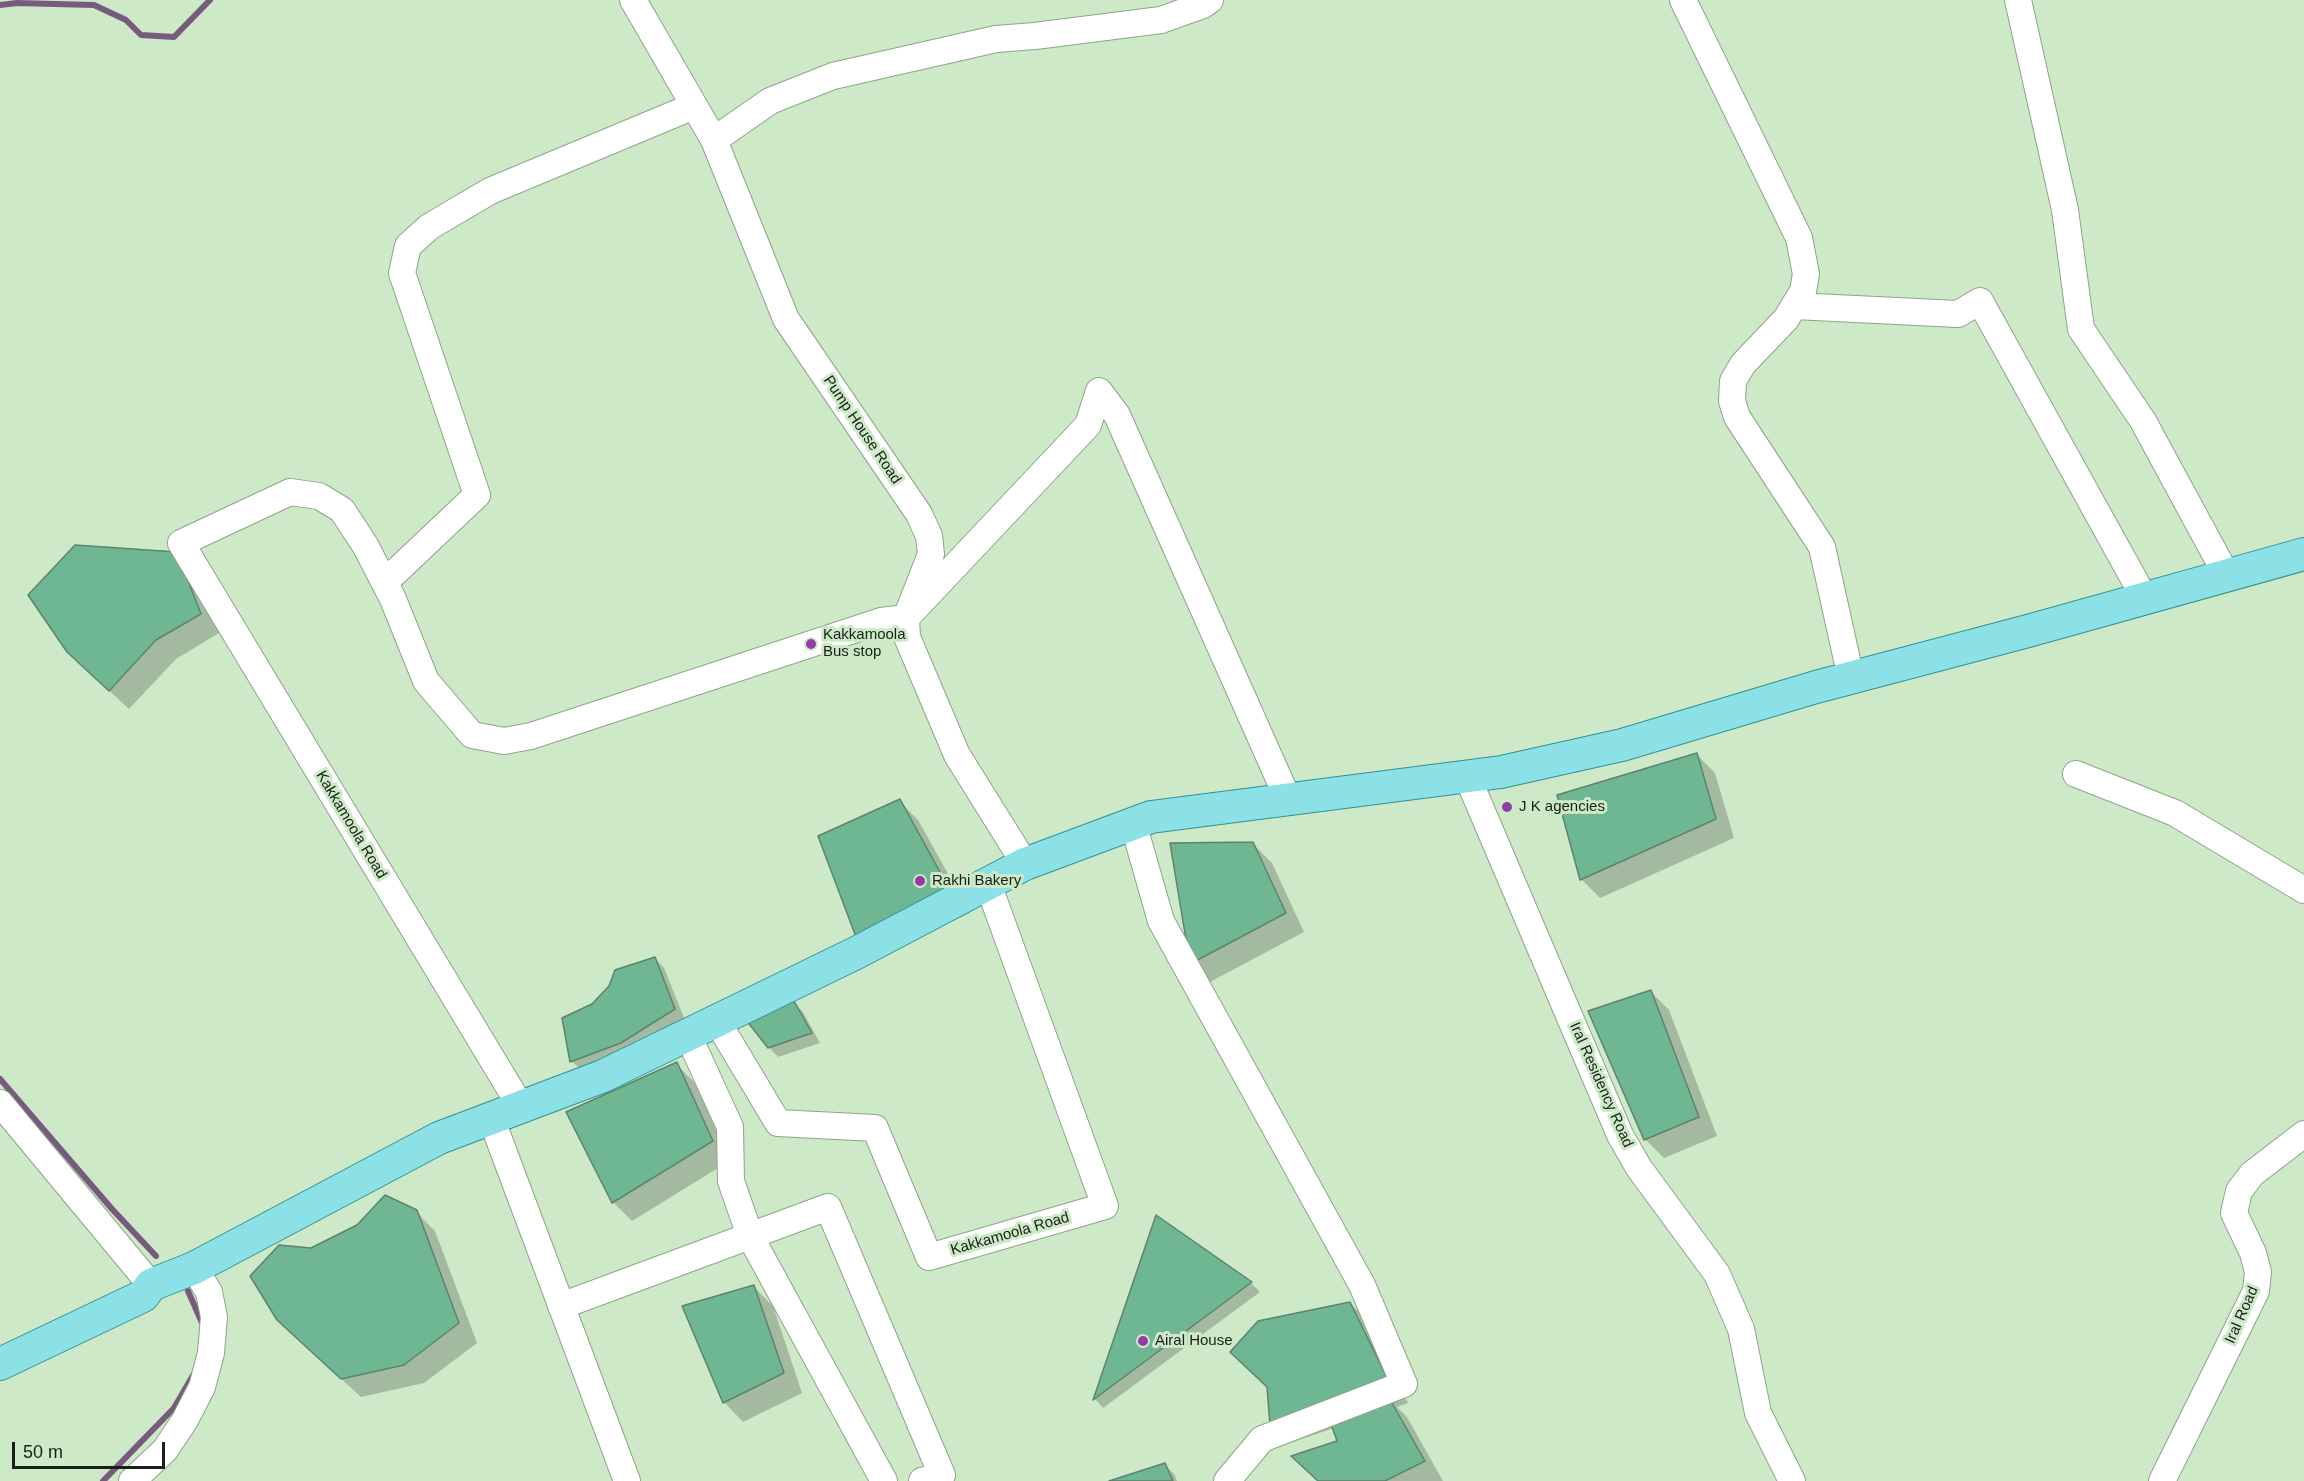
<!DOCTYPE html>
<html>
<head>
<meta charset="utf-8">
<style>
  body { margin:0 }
  #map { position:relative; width:2304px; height:1481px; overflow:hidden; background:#cde9c8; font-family:Arial,sans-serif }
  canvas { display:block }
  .scale { position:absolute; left:12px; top:1442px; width:153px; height:27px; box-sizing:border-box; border:3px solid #172115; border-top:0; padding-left:8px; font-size:18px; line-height:21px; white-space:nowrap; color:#172115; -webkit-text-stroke:4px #cde9c8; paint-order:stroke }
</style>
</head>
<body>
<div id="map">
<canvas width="2304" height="1481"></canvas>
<div class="scale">50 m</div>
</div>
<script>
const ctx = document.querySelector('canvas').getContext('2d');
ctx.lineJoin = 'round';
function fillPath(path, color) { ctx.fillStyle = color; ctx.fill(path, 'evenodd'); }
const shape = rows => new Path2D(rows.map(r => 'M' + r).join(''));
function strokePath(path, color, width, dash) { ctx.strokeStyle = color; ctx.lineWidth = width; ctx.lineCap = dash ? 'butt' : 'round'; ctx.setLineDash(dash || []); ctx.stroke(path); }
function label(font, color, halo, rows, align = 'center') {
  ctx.font = font + ' Arial,sans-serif'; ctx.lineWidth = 6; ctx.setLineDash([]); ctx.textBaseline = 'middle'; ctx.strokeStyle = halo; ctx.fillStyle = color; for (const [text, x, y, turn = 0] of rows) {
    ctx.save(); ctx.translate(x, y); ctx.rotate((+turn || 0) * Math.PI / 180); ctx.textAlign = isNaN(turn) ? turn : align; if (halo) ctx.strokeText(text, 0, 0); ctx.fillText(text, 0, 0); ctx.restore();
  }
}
fillPath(shape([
  [76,546,196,573,219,633,176,659,129,709,88,671],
  [1696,754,1715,773,1734,838,1600,898,1581,879],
  [899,801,918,820,970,913,877,956],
  [1253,844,1272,863,1304,932,1210,982,1191,963],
  [655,958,664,968,684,1018,630,1052,581,1070,572,1061,593,1006],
  [1650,991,1669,1010,1717,1136,1664,1158,1645,1139],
  [794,1003,803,1012,820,1043,778,1057,769,1047],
  [676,1064,695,1083,731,1160,632,1221,613,1202],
  [416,1212,435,1231,477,1343,424,1383,361,1397,298,1339,311,1249],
  [1157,1217,1251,1283,1260,1292,1103,1408,1095,1399],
  [753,1286,773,1306,802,1393,743,1422,724,1402],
  [1350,1303,1369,1323,1408,1403,1397,1407,1407,1417,1443,1481,1318,1481,1339,1442,1334,1428,1290,1443,1271,1424],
  [1164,1464,1174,1474,1177,1481,1114,1481]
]), '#0003');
strokePath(shape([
  [0,5,17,3,94,5,126,20,141,35,174,37,210,0],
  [0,1079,112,1209,156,1256],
  [188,1291,203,1325],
  [103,1481,174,1408,195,1372]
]), '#775b7d', 6);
const building = shape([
  [75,545,177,552,201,614,156,640,109,691,67,652,28,595,75,545],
  [1697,753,1716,819,1580,880,1557,795,1697,753],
  [900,799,952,894,856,937,818,836,900,799],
  [1253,842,1286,913,1190,964,1170,843,1253,842],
  [655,957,675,1009,621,1043,570,1062,562,1018,592,1004,609,986,615,970,655,957],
  [1651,990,1699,1117,1644,1140,1588,1011,1651,990],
  [794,1001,812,1033,768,1048,743,1016,794,1001],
  [677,1062,713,1141,612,1203,566,1112,677,1062],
  [385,1195,417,1210,459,1323,404,1365,341,1379,277,1320,250,1276,279,1245,311,1248,357,1225,385,1195],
  [1156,1215,1252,1282,1093,1400,1156,1215],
  [754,1285,784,1373,723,1403,682,1306,754,1285],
  [1350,1302,1390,1384,1270,1425,1267,1387,1230,1352,1258,1321,1350,1302],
  [1388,1396,1425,1461,1385,1481,1318,1481,1291,1456,1337,1441,1329,1418,1388,1396],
  [1165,1463,1173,1481,1109,1481,1165,1463]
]);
fillPath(building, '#6eb792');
strokePath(building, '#5c836e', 1.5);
const minor = shape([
  [633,0,714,140,786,319,919,514,929,536,931,554,906,618,907,637,957,755,1025,864],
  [1683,0,1799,238,1806,274,1803,291,1786,319,1743,364,1733,381,1732,401,1737,417,1822,547,1851,678],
  [2018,0,2065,210,2081,329,2143,421,2227,576],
  [714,140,770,101,833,76,996,39,1035,36,1161,20,1203,5,1210,0],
  [1794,306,1958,314,1980,301,2145,599],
  [385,582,477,495,402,273,408,246,429,227,490,191,694,106],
  [2076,774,2175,813,2304,890],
  [1467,776,1620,1135,1639,1168,1717,1274,1741,1329,1758,1413,1792,1481],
  [1133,823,1161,921,1362,1285,1404,1384,1262,1439,1227,1481],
  [717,1021,778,1123,875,1128,929,1257,1105,1206,988,884],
  [688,1035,730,1127,731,1181,750,1236,884,1481],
  [0,1103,151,1285],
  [521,1107,181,543,290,492,319,496,342,510,365,545,393,599,426,681,472,735,504,741,531,736,881,621,906,618,1088,425,1099,391,1117,415,1288,799],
  [491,1118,627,1481],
  [561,1306,828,1207,942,1475,922,1481],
  [132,1481,165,1450,185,1420,202,1387,211,1353,214,1317,209,1292,194,1268],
  [2162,1481,2256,1291,2258,1272,2253,1253,2234,1213,2239,1191,2252,1174,2304,1134]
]);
const major = shape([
  [0,1364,143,1296,151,1285,194,1268,439,1138,603,1076,856,953,1025,864,1151,817,1501,772,1622,745,1816,687,2028,631,2304,554]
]);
strokePath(minor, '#8ca687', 28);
strokePath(major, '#329192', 34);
strokePath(minor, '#fff', 26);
strokePath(major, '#8ce1e6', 32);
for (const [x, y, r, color] of [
  [811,644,6,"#953ba7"],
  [1507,807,6,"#953ba7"],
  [920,881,6,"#953ba7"],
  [1143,1341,6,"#953ba7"]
]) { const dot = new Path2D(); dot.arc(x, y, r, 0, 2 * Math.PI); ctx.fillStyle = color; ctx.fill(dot); strokePath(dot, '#cde9c8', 2); }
label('15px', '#172115', '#cde9c8', [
  ["Pump House Road",862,430,56],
  ["Kakkamoola Road",351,825,59],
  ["Iral Residency Road",1601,1085,66],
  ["Kakkamoola Road",1010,1234,-16],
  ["Iral Road",2242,1315,-66]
]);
label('15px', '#172115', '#cde9c8', [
  ["Kakkamoola",823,635],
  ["Bus stop",823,652],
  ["J K agencies",1519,807],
  ["Rakhi Bakery",932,881],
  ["Airal House",1155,1341]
], 'left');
</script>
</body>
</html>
